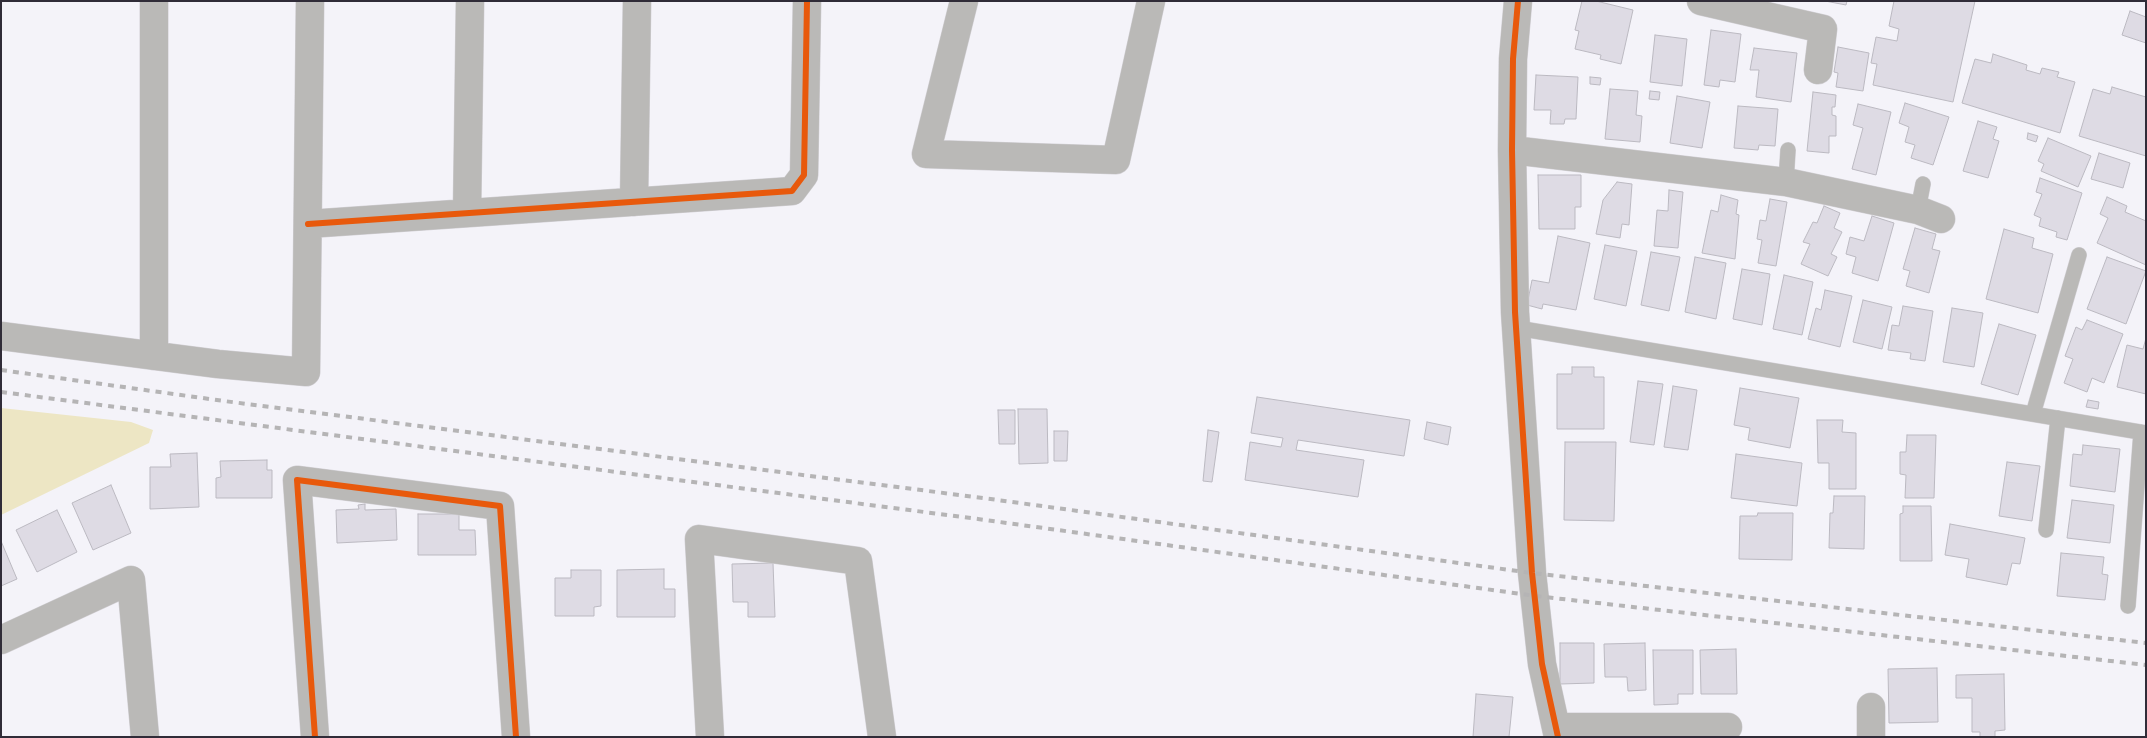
<!DOCTYPE html>
<html>
<head>
<meta charset="utf-8">
<style>
  body { margin:0 }
  #map { position:relative; width:2147px; height:738px; overflow:hidden; background:#f4f3f9; font-family:Karla,sans-serif }
  canvas { display:block }
  .frame { position:absolute; inset:0; border:2px solid #302c38; pointer-events:none }
</style>
</head>
<body>
<div id="map">
<canvas width="2147" height="738"></canvas>
<div class="frame"></div>
</div>
<script>
const ctx = document.querySelector('canvas').getContext('2d');
ctx.lineJoin = 'round';
function fillPath(path, color) { ctx.fillStyle = color; ctx.fill(path, 'evenodd'); }
const shape = rows => new Path2D(rows.map(r => 'M' + r).join(''));
function strokePath(path, color, width, dash) { ctx.strokeStyle = color; ctx.lineWidth = width; ctx.lineCap = dash ? 'butt' : 'round'; ctx.setLineDash(dash || []); ctx.stroke(path); }
fillPath(shape([
  [1,408,131,422,153,430,149,443,1,515]
]), '#ede6c4');
const building = shape([
  [1582,1,1596,1,1633,10,1621,64,1600,59,1601,55,1575,49,1579,31,1575,30,1582,1],
  [1825,1,1847,1,1846,5,1825,1],
  [1894,1,1975,1,1953,102,1873,85,1877,64,1871,63,1876,37,1897,41,1899,29,1889,26,1894,1],
  [2130,11,2146,17,2146,43,2122,35,2130,11],
  [1711,30,1741,34,1735,82,1720,80,1719,87,1704,85,1711,30],
  [1655,35,1687,39,1682,86,1650,82,1655,35],
  [1838,47,1869,53,1863,91,1836,87,1838,73,1834,72,1838,47],
  [1754,48,1797,53,1791,102,1756,97,1759,70,1750,70,1754,48],
  [1993,54,2027,65,2026,70,2040,74,2042,68,2059,72,2057,77,2075,82,2060,133,1962,103,1975,59,1991,63,1993,54],
  [1536,75,1578,77,1576,119,1565,119,1564,124,1550,124,1551,110,1534,110,1536,75],
  [1590,77,1601,78,1600,85,1590,84,1590,77],
  [2112,87,2146,97,2146,156,2079,136,2093,89,2110,94,2112,87],
  [1610,89,1638,91,1636,115,1642,116,1640,142,1605,139,1610,89],
  [1650,91,1660,92,1659,100,1649,99,1650,91],
  [1813,92,1836,95,1835,107,1832,107,1832,115,1836,116,1836,136,1829,136,1829,153,1807,151,1813,92],
  [1677,96,1710,102,1702,148,1670,143,1677,96],
  [1905,103,1949,117,1933,165,1911,158,1915,145,1905,142,1909,127,1899,123,1905,103],
  [1858,104,1891,112,1876,175,1852,169,1863,128,1853,125,1858,104],
  [1738,106,1778,109,1775,146,1759,145,1758,150,1734,148,1738,106],
  [1978,121,1997,127,1993,139,1999,141,1988,178,1963,171,1978,121],
  [2028,133,2038,136,2036,142,2027,139,2028,133],
  [2048,138,2091,156,2078,187,2041,171,2044,164,2038,161,2048,138],
  [2099,153,2130,163,2123,188,2091,179,2099,153],
  [1538,175,1581,175,1581,207,1575,207,1575,229,1539,229,1538,175],
  [2040,178,2082,193,2067,240,2056,237,2057,232,2039,226,2041,218,2034,215,2042,194,2036,192,2040,178],
  [1617,182,1632,184,1629,225,1622,224,1620,238,1596,234,1603,200,1617,182],
  [1669,190,1683,192,1678,248,1654,246,1657,210,1668,211,1669,190],
  [1721,195,1738,200,1736,214,1739,215,1735,259,1702,253,1711,210,1718,212,1721,195],
  [2107,197,2127,206,2125,212,2146,221,2146,265,2097,243,2108,218,2100,214,2107,197],
  [1770,199,1787,202,1776,266,1758,263,1762,240,1757,239,1760,220,1766,221,1770,199],
  [1824,206,1840,213,1834,228,1842,232,1831,254,1837,257,1828,276,1801,264,1810,244,1803,242,1813,222,1817,223,1824,206],
  [1872,216,1894,223,1878,281,1852,273,1856,257,1846,254,1850,237,1864,241,1872,216],
  [1915,228,1936,234,1932,249,1940,251,1929,293,1906,286,1910,271,1903,269,1915,228],
  [2004,229,2034,238,2032,248,2053,254,2038,313,1986,299,2004,229],
  [1558,236,1590,243,1576,310,1543,304,1542,309,1527,305,1532,280,1549,283,1558,236],
  [1605,245,1637,251,1626,306,1594,299,1605,245],
  [1651,252,1680,257,1669,311,1641,305,1651,252],
  [1695,257,1726,263,1716,319,1685,312,1695,257],
  [2107,257,2146,271,2126,324,2087,309,2107,257],
  [1742,269,1770,274,1762,325,1733,319,1742,269],
  [1784,275,1813,282,1802,335,1773,329,1784,275],
  [1825,290,1852,296,1840,347,1808,339,1816,308,1821,310,1825,290],
  [1863,300,1892,307,1882,349,1853,342,1863,300],
  [1903,306,1933,311,1925,361,1910,359,1911,353,1888,350,1892,325,1899,326,1903,306],
  [1952,308,1983,313,1974,367,1943,362,1952,308],
  [2087,320,2123,334,2104,383,2092,378,2087,392,2064,383,2073,359,2065,356,2076,327,2082,330,2087,320],
  [1999,324,2036,335,2018,395,1981,384,1999,324],
  [2146,338,2146,394,2117,387,2127,345,2143,349,2146,338],
  [1572,367,1594,367,1594,377,1604,377,1604,429,1557,429,1557,374,1572,374,1572,367],
  [1638,381,1663,384,1654,445,1630,442,1638,381],
  [1673,386,1697,390,1688,450,1664,447,1673,386],
  [1740,388,1799,398,1790,448,1748,440,1750,428,1734,425,1740,388],
  [1257,397,1410,420,1404,456,1298,440,1296,450,1364,460,1358,497,1245,480,1250,442,1281,447,1283,438,1251,433,1257,397],
  [2088,400,2099,402,2098,409,2086,407,2088,400],
  [1018,409,1047,409,1048,463,1019,464,1018,409],
  [998,410,1015,410,1015,444,999,444,998,410],
  [1817,420,1843,420,1842,432,1856,433,1856,489,1829,489,1829,463,1818,463,1817,420],
  [1427,422,1451,427,1448,445,1424,439,1427,422],
  [1208,430,1219,432,1212,482,1203,481,1208,430],
  [1054,431,1068,431,1067,461,1054,461,1054,431],
  [1907,435,1936,435,1934,498,1905,498,1906,475,1900,474,1900,452,1906,452,1907,435],
  [1565,442,1616,442,1614,521,1564,520,1565,442],
  [2083,445,2120,449,2115,492,2070,486,2073,454,2082,455,2083,445],
  [197,453,199,507,150,509,150,467,171,467,170,454,197,453],
  [1736,454,1802,463,1797,506,1731,498,1736,454],
  [267,460,267,470,272,470,272,498,216,498,216,478,221,477,220,461,267,460],
  [2007,462,2040,466,2032,521,1999,516,2007,462],
  [111,485,131,533,93,550,72,503,111,485],
  [1834,496,1865,496,1864,549,1829,548,1830,513,1833,513,1834,496],
  [2072,500,2114,505,2110,543,2067,538,2072,500],
  [365,504,365,510,396,509,397,540,337,543,336,510,359,509,358,505,365,504],
  [1903,506,1931,506,1932,561,1900,561,1900,514,1903,513,1903,506],
  [57,510,77,552,37,572,16,530,57,510],
  [1758,513,1793,513,1792,560,1739,559,1740,516,1757,516,1758,513],
  [418,514,459,514,459,530,475,530,476,555,418,555,418,514],
  [1950,524,2025,538,2020,564,2012,563,2007,585,1966,577,1969,559,1945,555,1950,524],
  [1,541,17,579,1,586,1,541],
  [2061,553,2104,557,2102,574,2108,575,2105,600,2057,596,2061,553],
  [773,563,775,617,748,617,748,602,733,602,732,564,773,563],
  [664,569,664,589,675,589,675,617,617,617,617,570,664,569],
  [571,570,601,570,601,606,594,607,594,616,555,616,555,578,571,578,571,570],
  [1560,643,1594,643,1594,683,1560,684,1560,643],
  [1645,643,1646,690,1628,691,1627,677,1605,677,1604,644,1645,643],
  [1736,649,1737,694,1701,694,1700,650,1736,649],
  [1653,650,1693,650,1693,694,1678,694,1678,704,1654,705,1653,650],
  [1937,668,1938,722,1889,723,1888,669,1937,668],
  [2004,674,2005,730,1995,731,1995,737,1980,737,1980,732,1972,732,1972,698,1956,698,1956,675,2004,674],
  [1476,694,1513,697,1509,737,1473,737,1476,694]
]);
fillPath(building, '#dedbe4');
strokePath(building, '#bbb9c1', 1);
const service = shape([
  [1786,182,1788,150],
  [1918,210,1923,184],
  [1517,328,2146,433],
  [2033,414,2079,255],
  [2046,530,2058,418],
  [2128,606,2141,432]
]);
const minor = shape([
  [964,1,926,154,1116,160,1151,1],
  [1518,1,1513,59,1512,150,1515,312,1532,573,1542,664,1558,737],
  [1701,1,1823,29,1818,70],
  [1512,150,1786,182,1918,210,1941,219],
  [634,202,637,1],
  [467,213,470,1],
  [308,224,792,191,804,175,807,1],
  [1,336,218,364,306,372,310,1],
  [154,356,154,1],
  [1,640,131,580,145,737],
  [1556,727,1728,727],
  [315,737,297,480,500,506,516,737],
  [710,737,699,539,858,561,882,737],
  [1871,737,1871,707]
]);
strokePath(service, '#d2d0d5', 16);
strokePath(minor, '#d2d0d5', 29);
strokePath(service, '#bab9b7', 15);
strokePath(minor, '#bab9b7', 28);
strokePath(shape([
  [1,370,224,401,983,498,1532,573,2146,643],
  [1,392,978,519,1536,596,2146,665]
]), '#b5b4b5', 4, [6, 6]);
strokePath(shape([
  [1518,1,1513,59,1512,150,1515,312,1532,573,1542,664,1558,737],
  [308,224,792,191,804,175,807,1],
  [315,737,297,480,500,506,516,737]
]), '#e8590c', 6);
</script>
</body>
</html>
